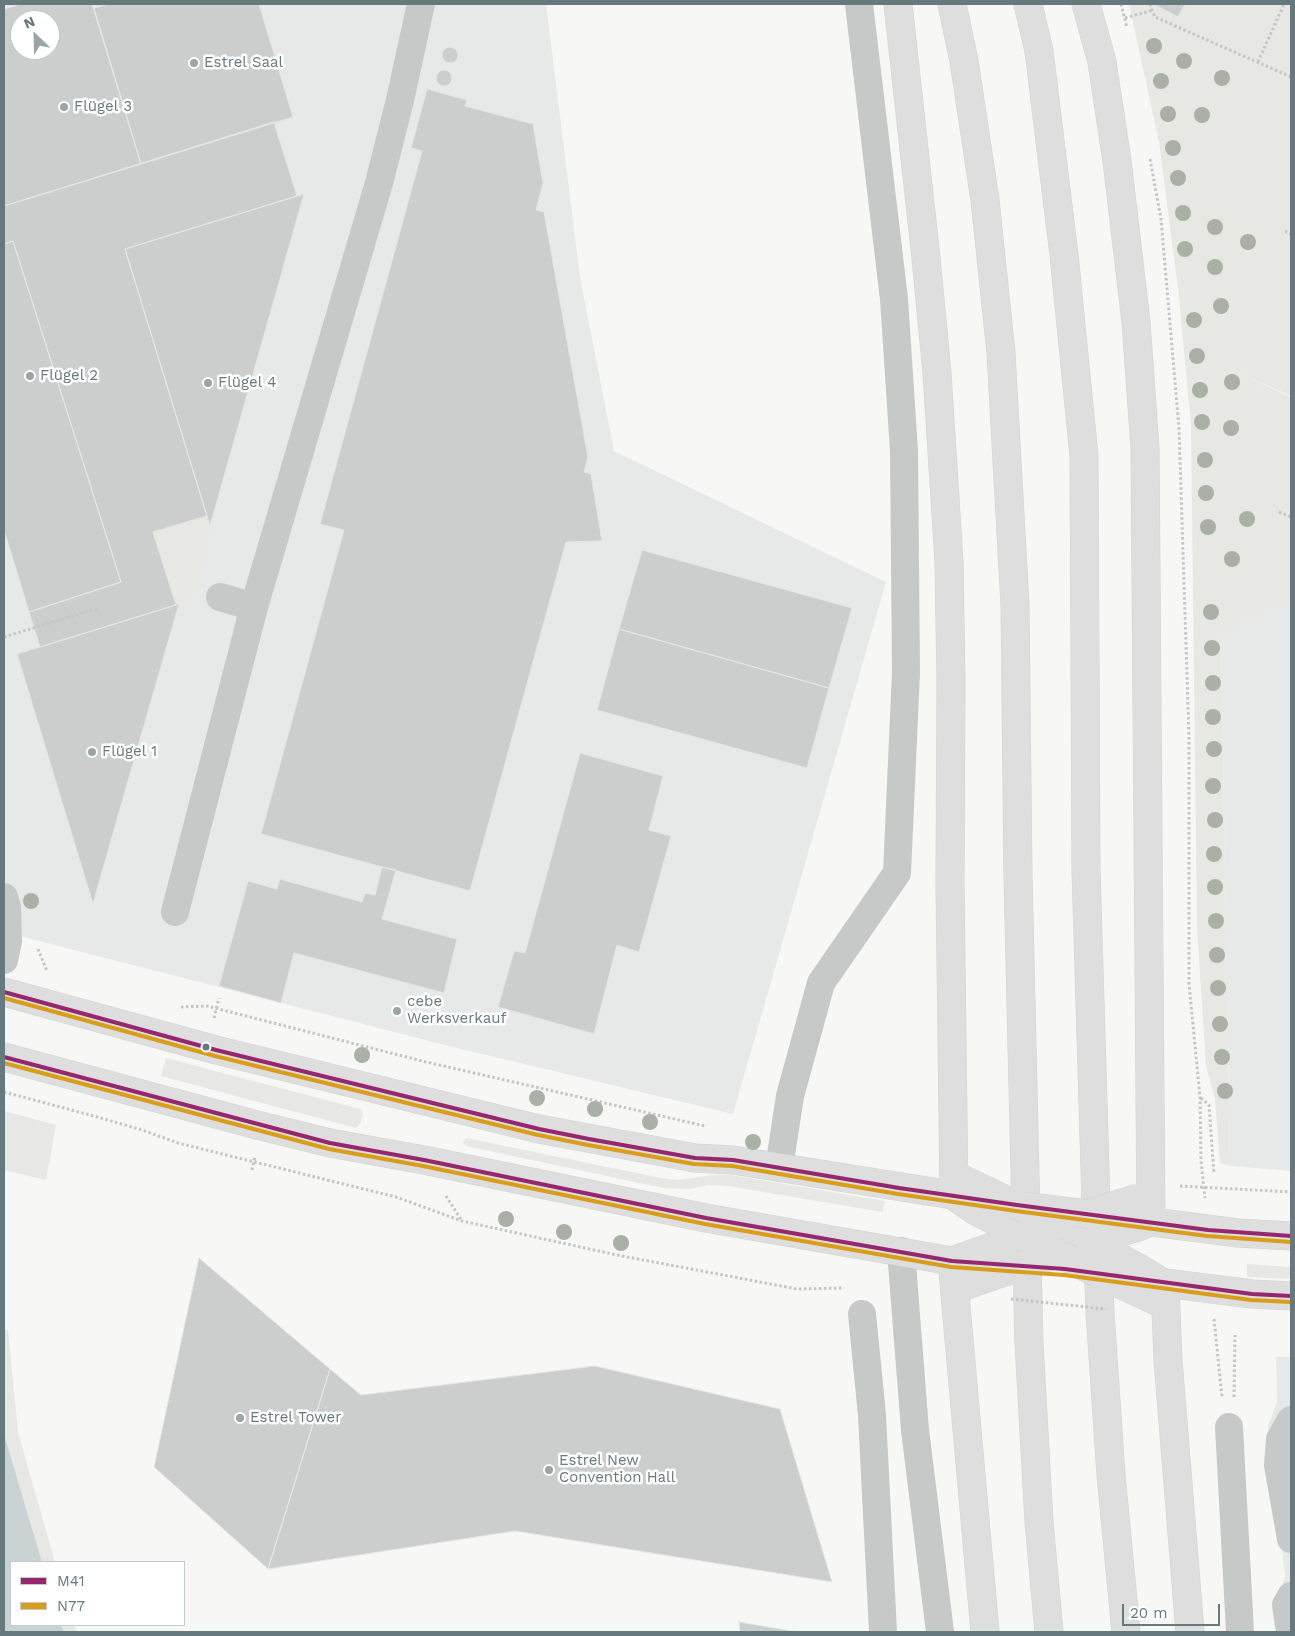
<!DOCTYPE html>
<html>
<head>
<meta charset="utf-8">
<style>
  body { margin:0 }
  #map { position:relative; width:1295px; height:1636px; overflow:hidden; background:#f7f7f6; font-family:"Work Sans",sans-serif }
  canvas { display:block }
  .frame { position:absolute; inset:0; border:5px solid #667a7d; pointer-events:none }
  .legend { position:absolute; left:10px; top:1561px; width:175px; height:65px; box-sizing:border-box; background:#fff; border:1px solid #c2cacb; margin:0; padding:6px 9px; list-style:none; font-size:15px; color:#667a7d }
  .legend li { display:flex; align-items:center; gap:10px; height:25px }
  .legend b { width:25px; border:1px solid #c2cacb }
  .north { position:absolute; left:10px; top:10px; width:50px; height:50px; box-sizing:border-box; background:#fff; border:1px solid #c2cacb; border-radius:50%; rotate:336deg; font-size:14px; font-weight:700; line-height:20px; text-align:center; color:#667a7d }
  .north::after { content:''; display:block; margin:auto; width:18px; height:22px; background:#99a6a7; clip-path:polygon(50% 0,100% 100%,50% 72%,0 100%) }
  .scale { position:absolute; left:1122px; top:1604px; width:98px; height:22px; box-sizing:border-box; border:2px solid #667a7d; border-top:0; padding-left:6px; font-size:15px; line-height:18px; white-space:nowrap; color:#667a7d; -webkit-text-stroke:4px #fff; paint-order:stroke }
</style>
</head>
<body>
<div id="map">
<canvas width="1295" height="1636"></canvas>
<div class="frame"></div>
<ul class="legend">
<li><b style="height:6px;background:#95276e"></b>M41</li>
<li><b style="height:6px;background:#da9d19"></b>N77</li>
</ul>
<div class="north">N</div>
<div class="scale">20 m</div>
</div>
<script>
const ctx = document.querySelector('canvas').getContext('2d');
ctx.lineJoin = 'round';
function fillPath(path, color) { ctx.fillStyle = color; ctx.fill(path, 'evenodd'); }
const shape = rows => new Path2D(rows.map(r => 'M' + r).join(''));
function strokePath(path, color, width, dash) { ctx.strokeStyle = color; ctx.lineWidth = width; ctx.lineCap = dash ? 'butt' : 'round'; ctx.setLineDash(dash || []); ctx.stroke(path); }
function label(font, color, halo, rows, align = 'center') {
  ctx.font = font + ' "Work Sans",sans-serif'; ctx.lineWidth = 5; ctx.setLineDash([]); ctx.textBaseline = 'middle'; ctx.strokeStyle = halo; ctx.fillStyle = color; for (const [text, x, y, turn = 0] of rows) {
    ctx.save(); ctx.translate(x, y); ctx.rotate((+turn || 0) * Math.PI / 180); ctx.textAlign = isNaN(turn) ? turn : align; if (halo) ctx.strokeText(text, 0, 0); ctx.fillText(text, 0, 0); ctx.restore();
  }
}
fillPath(shape([
  [4,4,546,4,580,277,614,451,886,582,733,1114,453,1047,4,932],
  [20,20,50,20,50,50,20,50],
  [1291,602,1291,1171,1230,1166,1221,637,1262,613],
  [1276,1357,1291,1357,1291,1632,1276,1606,1285,1576,1268,1426,1277,1402]
]), '#e7e8e8');
fillPath(shape([
  [1129,4,1291,4,1291,396,1234,371,1291,397,1291,602,1262,613,1221,638,1230,1166,1220,1163,1215,1099,1206,1066,1197,927,1191,425,1178,288,1159,142],
  [207,516,211,531,192,599,176,605,153,532],
  [166,1058,360,1109,363,1114,360,1124,356,1128,161,1076],
  [4,1111,56,1125,46,1180,4,1170],
  [466,1138,661,1178,678,1180,714,1175,731,1175,885,1201,883,1212,728,1186,708,1185,689,1189,663,1188,466,1146,463,1143],
  [1247,1264,1291,1267,1291,1279,1247,1277],
  [4,1329,8,1330,18,1432,55,1562,42,1562,4,1434],
  [61,1625,74,1625,77,1632,64,1632]
]), '#e7e8e4');
fillPath(shape([
  [4,1434,42,1562,11,1562,11,1625,61,1625,64,1632,4,1632]
]), '#c9d3d3');
const building = shape([
  [21,4,92,4,141,164,4,206,4,9,21,4],
  [20,20,50,20,50,50,20,50,20,20],
  [109,4,259,4,293,117,141,164,94,8,109,4],
  [1153,4,1185,4,1178,17,1153,4],
  '442 55a8 8 0 1 1 16 0a8 8 0 1 1-16 0Z',
  '436 78a8 8 0 1 1 16 0a8 8 0 1 1-16 0Z',
  [427,89,467,100,465,106,533,124,543,183,536,210,544,212,588,457,584,472,591,474,602,541,566,542,470,891,261,834,344,530,320,524,422,151,411,148,427,89],
  [274,122,297,196,125,249,207,516,153,532,176,605,40,647,29,612,121,582,13,241,4,244,4,206,274,122],
  [304,194,210,526,125,249,304,194],
  [13,241,121,582,29,612,4,530,4,244,13,241],
  [642,550,852,608,829,688,619,629,642,550],
  [179,604,120,809,93,904,17,654,179,604],
  [619,629,829,688,807,768,597,710,619,629],
  [580,753,663,776,649,830,671,836,639,952,617,945,594,1034,498,1007,514,951,525,953,580,753],
  [382,867,396,870,382,919,457,939,444,993,294,953,281,1003,219,986,248,881,277,889,280,879,362,902,365,893,375,895,382,867],
  [199,1258,330,1369,268,1569,154,1467,199,1258],
  [595,1366,780,1409,832,1582,515,1531,268,1569,330,1369,361,1395,595,1366],
  [739,1622,768,1627,798,1632,740,1632,739,1622]
]);
fillPath(building, '#cccece');
strokePath(building, '#e6e6e6', 1);
const major = shape([
  [4,992,216,1050,539,1129,695,1158,733,1160,977,1199],
  [4,1057,257,1125,330,1143,424,1160,706,1218,952,1261,975,1262],
  [1137,1220,1238,1233,1291,1236],
  [1141,1280,1252,1294,1291,1296]
]);
const highway = shape([
  [898,4,926,258,937,373,949,562,951,680,950,883,954,1196,976,1211,1023,1236],
  [952,4,964,61,985,200,1001,353,1015,605,1018,876,1029,1343,1039,1522,1049,1632],
  [1028,4,1039,51,1064,255,1084,456,1086,869,1096,1203,1100,1312,1111,1475,1126,1632],
  [1086,4,1102,62,1117,161,1136,322,1145,448,1151,1222,1138,1227],
  [954,1175,1017,1205],
  [1058,1225,1091,1242],
  [1140,1269,1165,1284,1168,1360,1190,1632],
  [1101,1275,1165,1305],
  [955,1289,1022,1266],
  [985,1632,952,1261,1023,1236]
]);
strokePath(major, '#d1d3d2', 29);
strokePath(highway, '#d2d3d3', 29);
strokePath(shape([
  [1121,4,1127,28],
  [1150,4,1155,17,1291,77],
  [1125,18,1153,10],
  [1258,62,1284,4],
  [1150,159,1161,219,1179,428,1189,737,1189,984,1200,1097,1201,1161,1205,1198],
  [1285,231,1291,234],
  [1279,512,1291,517],
  [4,637,99,608],
  [38,949,47,971],
  [181,1007,207,1006,422,1061,705,1126],
  [214,1018,219,998],
  [4,1092,94,1116,142,1130,178,1143,396,1197,462,1221,617,1255,797,1289,844,1288],
  [1201,1098,1209,1105,1214,1174],
  [252,1170,255,1156],
  [1180,1186,1291,1192],
  [446,1196,462,1221],
  [1214,1319,1222,1397],
  [1234,1397,1235,1335]
]), '#c4c6c6', 3, [2.5, 2.5]);
strokePath(shape([
  [220,597,254,607],
  [4,897,7,907,8,941,4,960],
  [175,912,254,607,379,183,400,100,421,4],
  [779,1168,790,1096,821,983,897,873,906,672,904,451,894,299,859,4],
  [901,1251,915,1430,940,1632],
  [862,1314,872,1415,883,1632],
  [1291,1420,1280,1439,1278,1465,1291,1539],
  [1229,1427,1240,1632],
  [1290,1632,1286,1605,1291,1596]
]), '#c7c8c8', 28);
strokePath(major, '#dddedd', 28);
strokePath(highway, '#dddedd', 28);
const majorBridge = shape([
  [1022,1206,1137,1220]
]);
const highwayBridge = shape([
  [1017,1205,1058,1225],
  [1088,1214,1137,1198],
  [1023,1236,1101,1275],
  [1091,1242,1140,1269],
  [1091,1242,1138,1227],
  [1022,1266,1057,1254]
]);
strokePath(majorBridge, '#d1d3d2', 29, []);
strokePath(highwayBridge, '#d2d3d3', 29, []);
strokePath(shape([
  [1011,1299,1106,1309]
]), '#c4c6c6', 3, [2.5, 2.5]);
strokePath(majorBridge, '#dddedd', 28);
strokePath(highwayBridge, '#dddedd', 28);
strokePath(shape([
  [4,992,216,1050,539,1129,589,1139,695,1158,733,1160,899,1188,1017,1205,1208,1230,1291,1236],
  [4,1057,330,1143,424,1160,706,1218,952,1261,1065,1269,1252,1294,1291,1296]
]), '#95276e', 4);
strokePath(shape([
  [4,998,215,1056,538,1135,588,1145,694,1164,732,1166,898,1194,1016,1211,1207,1236,1291,1242],
  [4,1063,329,1149,423,1166,705,1224,951,1267,1064,1275,1251,1300,1291,1302]
]), '#da9d19', 4);
ctx.fillStyle = '#abb0a6';
for (const [x, y] of [
  [1154,46],
  [1184,61],
  [1222,78],
  [1161,81],
  [1168,114],
  [1202,115],
  [1173,148],
  [1178,178],
  [1183,213],
  [1215,227],
  [1248,242],
  [1185,249],
  [1215,267],
  [1221,306],
  [1194,320],
  [1197,356],
  [1232,382],
  [1200,390],
  [1202,422],
  [1231,428],
  [1205,460],
  [1206,493],
  [1247,519],
  [1208,527],
  [1232,559],
  [1211,612],
  [1212,648],
  [1213,683],
  [1213,717],
  [1214,749],
  [1213,786],
  [1215,820],
  [1214,854],
  [1215,887],
  [31,901],
  [1216,921],
  [1217,955],
  [1218,988],
  [1220,1024],
  [362,1055],
  [1222,1057],
  [1225,1091],
  [537,1098],
  [595,1109],
  [650,1122],
  [753,1142],
  [506,1219],
  [564,1232],
  [621,1243]
]) { ctx.beginPath(); ctx.arc(x, y, 8, 0, 2 * Math.PI); ctx.fill(); }
for (const [x, y, r, color] of [
  [194,63,5,"#99a6a7"],
  [64,107,5,"#99a6a7"],
  [30,376,5,"#99a6a7"],
  [208,383,5,"#99a6a7"],
  [92,752,5,"#99a6a7"],
  [397,1011,5,"#99a6a7"],
  [206,1047,4.5,"#667a7d"],
  [240,1418,5,"#99a6a7"],
  [549,1470,5,"#99a6a7"]
]) { const dot = new Path2D(); dot.arc(x, y, r, 0, 2 * Math.PI); ctx.fillStyle = color; ctx.fill(dot); strokePath(dot, '#fff', 2); }
label('15px', '#667a7d', '#fff', [
  ["Estrel Saal",204,63],
  ["Flügel 3",74,107],
  ["Flügel 2",40,376],
  ["Flügel 4",218,383],
  ["Flügel 1",102,752],
  ["cebe",407,1002],
  ["Werksverkauf",407,1019],
  ["Estrel Tower",250,1418],
  ["Estrel New",559,1461],
  ["Convention Hall",559,1478]
], 'left');
</script>
</body>
</html>
